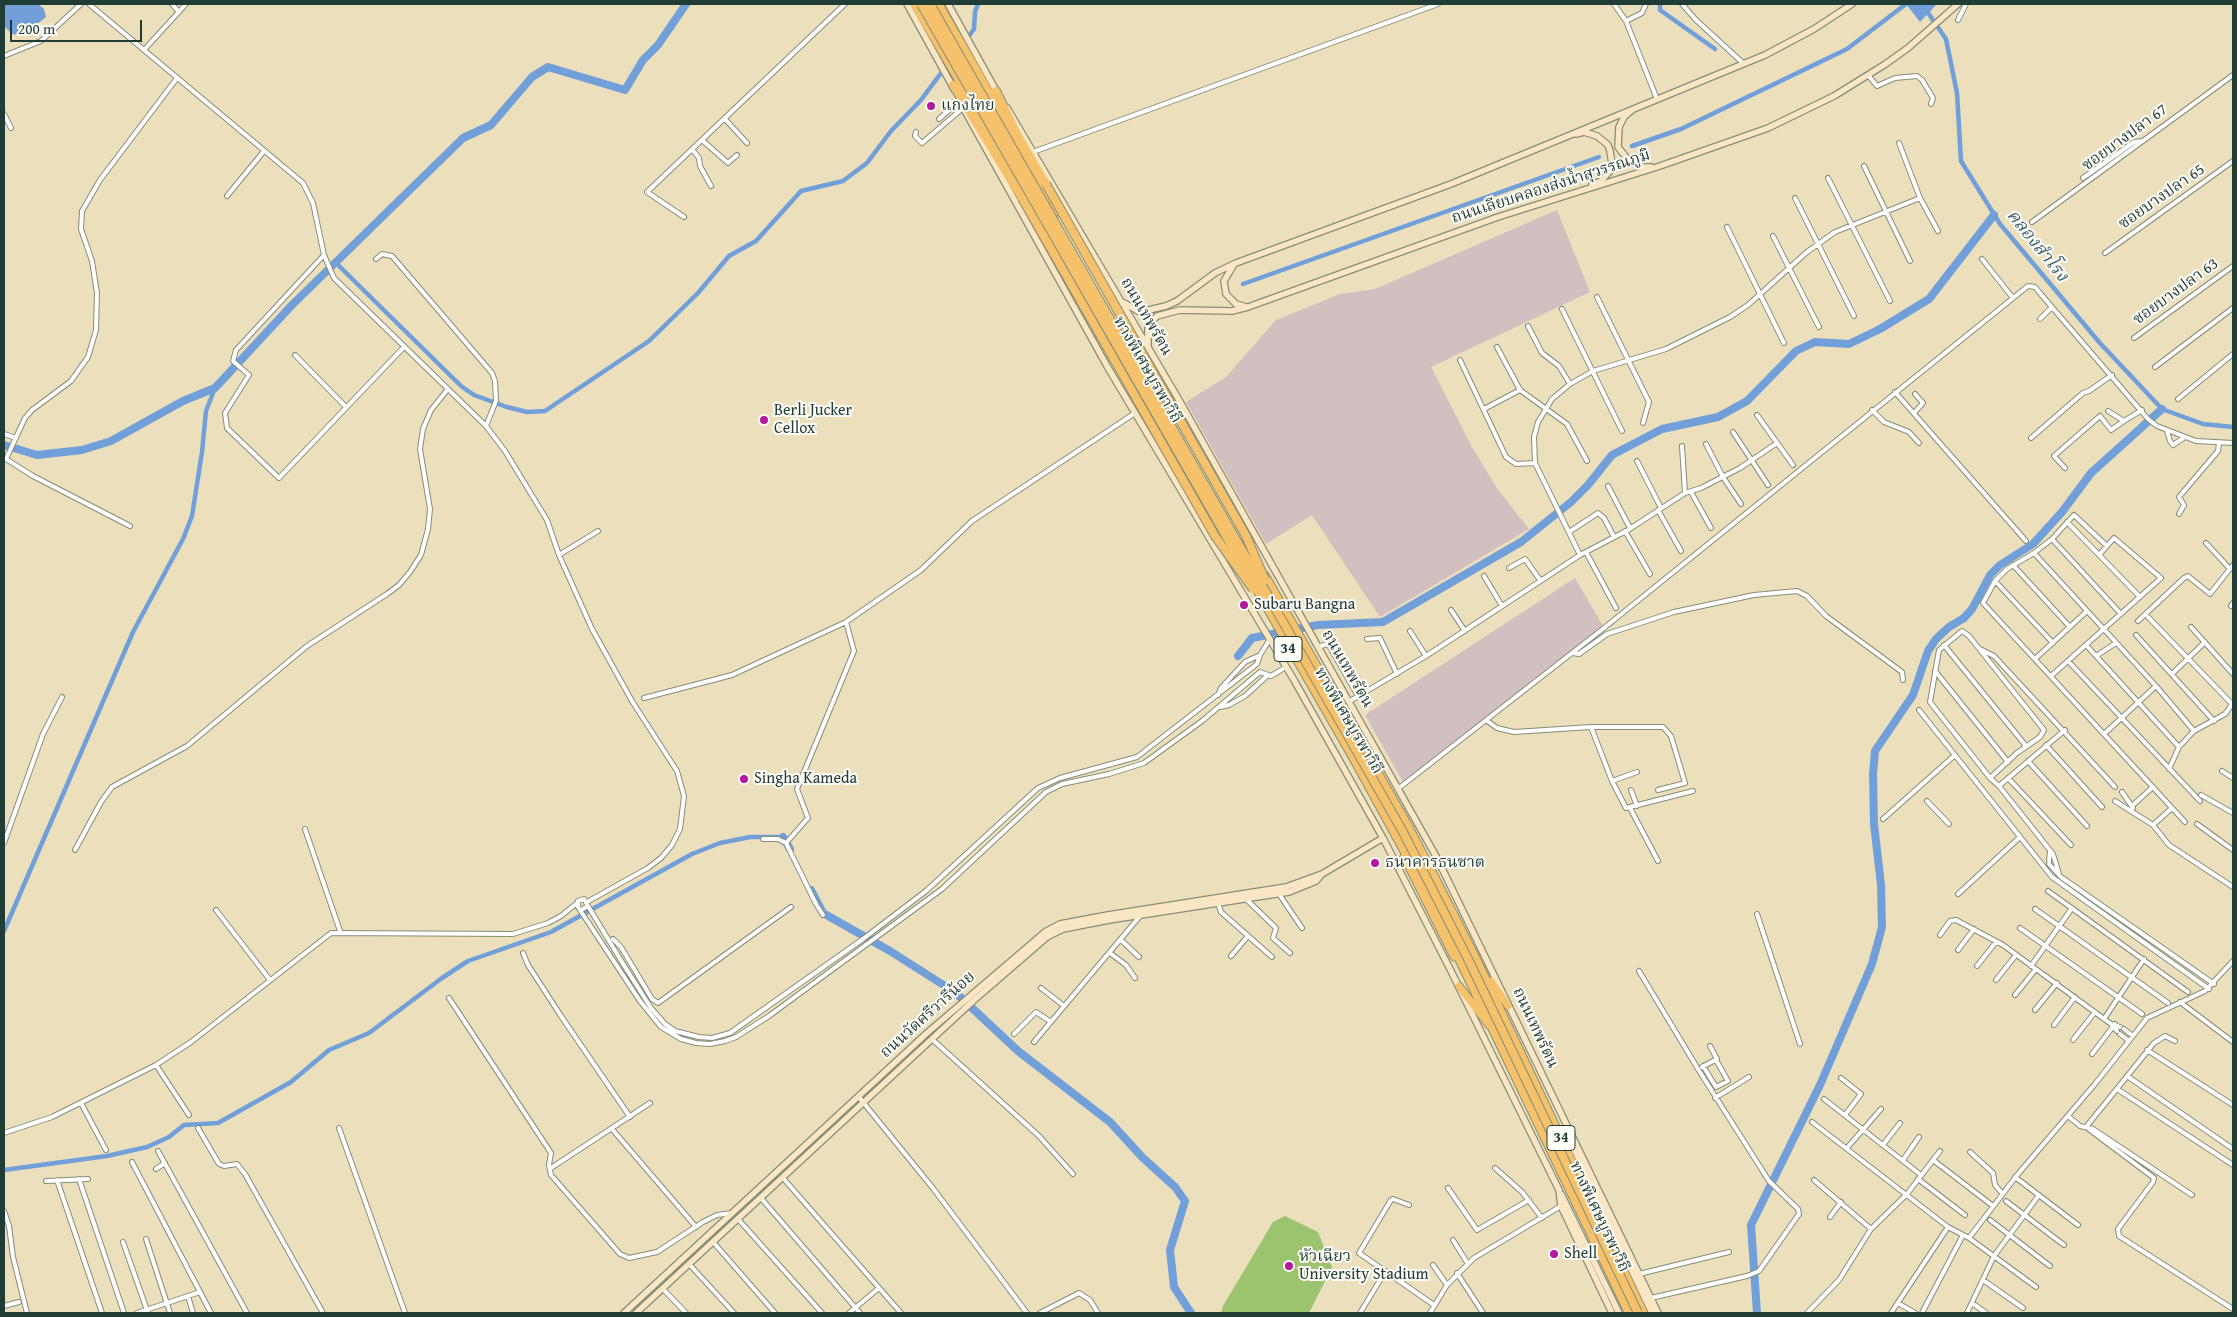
<!DOCTYPE html>
<html>
<head>
<meta charset="utf-8">
<style>
  body { margin:0 }
  #map { position:relative; width:2237px; height:1317px; overflow:hidden; background:#ebdfbc; font-family:"Gentium Book Plus",serif }
  canvas { display:block }
  .frame { position:absolute; inset:0; border:5px solid #1f3d34; pointer-events:none }
  .scale { position:absolute; left:10px; top:20px; width:132px; height:22px; box-sizing:border-box; border:2px solid #1f3d34; border-top:0; padding-left:6px; font-size:15px; line-height:18px; white-space:nowrap; color:#1f3d34; -webkit-text-stroke:4px #fdfcf7; paint-order:stroke }
</style>
</head>
<body>
<div id="map">
<canvas width="2237" height="1317"></canvas>
<div class="frame"></div>
<div class="scale">200 m</div>
</div>
<script>
const ctx = document.querySelector('canvas').getContext('2d');
ctx.lineJoin = 'round';
function fillPath(path, color) { ctx.fillStyle = color; ctx.fill(path, 'evenodd'); }
const shape = rows => new Path2D(rows.map(r => 'M' + r).join(''));
function strokePath(path, color, width, dash) { ctx.strokeStyle = color; ctx.lineWidth = width; ctx.lineCap = dash ? 'butt' : 'round'; ctx.setLineDash(dash || []); ctx.stroke(path); }
function label(font, color, halo, rows, align = 'center') {
  ctx.font = font + ' "Gentium Book Plus","Noto Serif Thai",serif'; ctx.lineWidth = 4; ctx.setLineDash([]); ctx.textBaseline = 'middle'; ctx.strokeStyle = halo; ctx.fillStyle = color; for (const [text, x, y, turn = 0] of rows) {
    ctx.save(); ctx.translate(x, y); ctx.rotate((+turn || 0) * Math.PI / 180); ctx.textAlign = isNaN(turn) ? turn : align; if (halo) ctx.strokeText(text, 0, 0); ctx.fillText(text, 0, 0); ctx.restore();
  }
}
fillPath(shape([
  [1557,210,1590,292,1431,367,1472,447,1498,490,1529,529,1380,617,1312,515,1266,544,1186,402,1226,377,1276,320,1340,294,1375,289],
  [1575,578,1603,626,1547,673,1485,719,1404,784,1365,715]
]), '#d2bfc0');
fillPath(shape([
  [1285,1216,1318,1232,1332,1267,1309,1313,1221,1313,1223,1306,1273,1222]
]), '#9cc36e');
fillPath(shape([
  [4,4,38,4,44,9,46,17,27,32,18,35,12,34,4,26],
  [1906,4,1937,4,1920,22]
]), '#709fd9');
strokePath(shape([
  [1660,4,1660,10,1715,49],
  [1922,4,1946,39,1957,93,1961,161,2000,224,2099,342,2162,409,2203,424,2233,427],
  [961,47,974,29,975,12,978,4],
  [1632,146,1681,129,1847,49,1906,4],
  [336,263,461,386,474,395,507,407,527,412,545,411,649,341,698,293,729,256,756,241,801,191,843,181,867,163,891,131,921,100,944,69],
  [1243,284,1599,157],
  [4,931,133,632,183,539,192,516,202,452,206,411,215,388],
  [4,1170,107,1156,147,1147,169,1137,184,1125,218,1123,291,1082,329,1050,369,1033,442,978,468,961,551,932,692,854,720,843,750,837,783,837]
]), '#709fd9', 4.5);
strokePath(shape([
  [4,445,37,455,82,450,111,441,183,401,215,388,292,305,463,138,491,125,532,77,548,67,625,90,643,60,658,45,686,4],
  [1238,656,1252,638,1318,625,1383,622,1521,542,1571,502,1588,485,1612,455,1662,429,1718,417,1747,401,1796,351,1815,342,1849,344,1880,329,1929,299,1994,215],
  [783,837,790,849],
  [811,890,823,913,890,951,956,993,1018,1051,1110,1122,1142,1157,1175,1187,1185,1201,1170,1250,1174,1287,1191,1313],
  [1757,1313,1751,1225,1820,1085,1872,964,1882,927,1881,885,1874,824,1873,774,1875,751,1913,695,1928,651,1936,639,1949,627,1964,618,1972,609,1990,575,2000,565,2033,544,2062,512,2091,473,2162,409]
]), '#709fd9', 8);
const minor = shape([
  [89,4,303,183,313,203,324,255,334,278,486,426,505,451,547,520,559,555,592,629,632,701,677,771,684,796,680,829,672,845,661,858,648,868,587,902],
  [172,4,179,12],
  [1614,4,1626,21,1657,99],
  [1682,4,1696,20,1744,64],
  [1958,20,1966,4],
  [1626,21,1642,13,1646,4],
  [144,50,186,4],
  [4,56,41,41,81,4],
  [1868,75,1877,86,1895,78,1917,76,1922,80,1933,98,1931,104],
  [4,114,11,128],
  [725,119,747,143],
  [939,119,959,101],
  [916,132,915,136,922,143,963,108],
  [702,140,728,163,737,155],
  [1899,143,1920,198,1938,231],
  [692,149,699,158,700,166,711,186],
  [1033,152,1438,4],
  [1864,166,1910,261],
  [1828,178,1890,301],
  [2083,178,2134,142,2143,141],
  [227,196,264,151],
  [1795,198,1854,316],
  [684,217,647,192,845,4],
  [2032,222,2233,75],
  [1727,227,1784,343],
  [1773,236,1819,327],
  [2105,253,2233,161],
  [324,255,236,350,233,361,249,375,225,413,227,428,279,478,404,347],
  [376,259,382,254,392,256,492,373,495,381,496,401,486,426],
  [1982,259,2013,298],
  [1597,297,1649,402,1643,423],
  [1562,309,1622,431],
  [2040,319,2052,307],
  [1528,326,1542,353,1559,366,1570,384],
  [2134,338,2233,266],
  [1497,347,1520,390,1567,424,1587,461],
  [295,355,346,407],
  [1460,360,1506,457,1516,464,1535,463],
  [2155,367,2233,308],
  [1895,392,2026,541],
  [2178,399,2233,354],
  [1484,409,1520,390],
  [1872,410,1884,422,1909,432,1919,443],
  [2108,411,2124,421,2142,410],
  [1914,413,1923,403,1915,394],
  [1757,415,1793,465],
  [2167,431,2170,441,2173,445,2185,437],
  [1733,432,1768,485],
  [4,434,16,438],
  [2031,438,2083,393,2089,391,2112,375],
  [1706,444,1723,477,1741,504],
  [1682,446,1685,493],
  [4,458,6,459,25,418,32,410,71,381,88,357,96,330,97,293,92,261,81,229,82,211,100,180,177,78],
  [6,459,33,476,130,526],
  [1637,461,1661,508],
  [2065,468,2054,456,2100,416,2111,430,2124,421],
  [1608,486,1630,528],
  [1691,492,1711,528],
  [1658,510,1681,551],
  [2179,514,2184,505,2179,497,2218,451,2219,443],
  [2067,522,2140,597],
  [1625,531,1650,574],
  [1569,532,1598,513,1604,518,1614,537],
  [2052,539,2121,614],
  [2206,543,2230,569],
  [2107,546,2074,515,2052,539,2034,553,2007,569,1995,581,1983,603,2185,822],
  [1586,552,1616,608],
  [2034,553,2156,686,2104,734],
  [559,555,598,531],
  [1580,555,1535,463,1534,437,1538,422,1552,399,1570,384,1593,371,1666,349,1730,317,1748,305,1807,252,1835,232,1920,198],
  [2013,565,2070,627],
  [1509,568,1525,559,1540,580],
  [1484,576,1502,606],
  [1995,581,2053,643],
  [2231,606,2233,603],
  [1451,610,1465,631],
  [2148,617,2232,704],
  [2138,621,2184,578,2188,576,2210,594,2233,565],
  [2191,627,2233,674],
  [1410,631,1426,656],
  [2136,635,2214,721],
  [1367,639,1380,638,1397,674],
  [1944,645,2026,746],
  [2086,645,2179,747],
  [1318,647,1327,644,1330,647,1358,696],
  [1980,649,1994,656,2115,787],
  [1572,653,1579,654,1607,634,1674,612,1754,595,1797,591,1807,596,1826,616,1902,672,1903,680],
  [2096,656,2116,643],
  [2035,659,2087,611],
  [2068,661,2200,801],
  [1935,671,2008,762],
  [2172,674,2205,642],
  [2051,676,2161,578,2114,538,2099,555],
  [2156,686,2194,731],
  [1218,695,1221,688,1245,662,1260,655],
  [644,698,732,675,846,622,921,570,972,521,1135,413],
  [1350,701,1426,656,1580,555,1628,530,1685,493,1701,488,1740,468,1777,443],
  [1220,707,1229,705,1245,696,1267,676],
  [1919,710,2052,877,2209,989],
  [1486,720,1497,728,1514,732,1591,727,1663,727,1671,736,1685,783,1658,790],
  [1591,727,1612,781,1626,808,1693,791],
  [2046,745,2102,807],
  [2028,761,2087,826],
  [2169,769,2179,747,2194,731,2225,714,2233,703],
  [2222,771,2233,778],
  [1990,778,2017,753,2040,737,2044,730,1969,636,1962,631,1939,650,1930,702,1990,778,1999,786,2053,854,2059,874],
  [2008,778,2071,845],
  [1612,781,1637,772],
  [1999,786,2065,730],
  [1399,788,1604,628,2028,286,2035,287,2039,292,2148,419,2157,426,2196,441,2233,443],
  [1631,790,1637,806],
  [2122,792,2133,808],
  [2201,795,2233,813],
  [1927,801,1949,824],
  [2115,801,2153,825,2169,845,2233,887],
  [2133,805,2153,787],
  [1630,808,1658,861],
  [1883,819,1955,755],
  [2197,824,2233,850],
  [2153,825,2172,808],
  [305,829,340,931],
  [763,839,778,839,786,843,816,904,823,915],
  [4,843,43,734,62,697],
  [786,843,808,818,797,789,854,651,846,622],
  [75,850,101,802,112,787,187,746,307,646,387,594,399,585,410,572,421,555,428,529,430,509,420,449,423,429,431,410,448,389],
  [2049,861,2050,851],
  [2049,864,2061,877,2214,984],
  [2048,891,2188,992],
  [1279,894,1302,928],
  [1958,894,2020,837],
  [1245,898,1276,928,1273,938,1290,953],
  [1218,903,1221,912,1272,957],
  [588,906,625,967,651,1008,665,1024,675,1031,699,1037,712,1038,730,1033,863,939,926,891,1038,788,1060,778,1137,757,1257,664,1260,655,1270,639],
  [2035,909,2168,1003],
  [216,910,270,980],
  [581,910,588,906,584,899,578,901,578,907,640,1001,661,1027,681,1039,696,1043,710,1044,725,1041,736,1037,769,1016,942,889,1046,792,1062,784,1109,774,1144,763,1202,721,1260,672,1271,676,1286,667],
  [1757,914,1800,1044],
  [2020,928,2142,1014],
  [1940,935,1950,921,1956,920,2003,945,2111,1024],
  [613,939,621,947,652,999,658,1003,791,907],
  [1121,940,1139,957],
  [1958,950,1974,929],
  [523,953,528,965,561,1016,630,1117],
  [1110,953,1126,965,1135,978],
  [1231,956,1248,936],
  [1977,966,1996,942],
  [2031,966,2072,908],
  [1639,971,1698,1069,1769,1181,1798,1209,1799,1214,1759,1271,1747,1276,1651,1298],
  [1996,980,2016,955],
  [1041,988,1064,1006],
  [2015,995,2036,969],
  [449,998,551,1153,549,1165,551,1175,620,1254,629,1258,657,1252,703,1222,717,1215,732,1213],
  [2180,1002,2233,1042],
  [2035,1010,2057,983],
  [2104,1019,2144,959],
  [2054,1025,2075,997],
  [2124,1029,2133,1036],
  [2117,1031,2111,1024,2120,1027],
  [1014,1034,1036,1012,1051,1022],
  [2120,1034,2129,1041],
  [933,1040,1039,1136,1073,1174],
  [2073,1040,2095,1012],
  [2175,1041,2165,1036,2154,1043,2086,1127,2154,1178,2153,1182,2118,1229,2119,1236,2233,1309],
  [1034,1042,1140,916],
  [2147,1050,2233,1105],
  [2092,1054,2115,1024],
  [156,1065,189,1115],
  [1703,1066,1716,1087,1728,1081,1716,1060],
  [1702,1067,1717,1059,1710,1046],
  [2127,1076,2233,1149],
  [1841,1078,1861,1094,1845,1115],
  [2117,1089,2233,1165],
  [858,1096,932,1187,1027,1313],
  [1715,1098,1749,1077],
  [1824,1099,1921,1175],
  [81,1103,106,1150],
  [2068,1116,2080,1126,2093,1129,2192,1195],
  [1812,1122,1948,1227,1969,1238,2036,1287],
  [198,1128,219,1164,224,1166,237,1164,245,1174,323,1313],
  [339,1128,405,1313],
  [612,1129,696,1227],
  [4,1133,52,1117,156,1065,191,1042,331,933,513,934,548,923,561,916,577,903],
  [1883,1145,1900,1123],
  [1847,1148,1881,1109],
  [158,1151,247,1313],
  [1970,1152,1993,1173,1995,1185,2002,1193],
  [1903,1160,1919,1137],
  [1933,1160,1993,1206],
  [132,1162,211,1313],
  [551,1168,650,1103],
  [1495,1168,1522,1192,1542,1218],
  [156,1169,165,1163],
  [2015,1177,2078,1225],
  [783,1178,901,1313],
  [79,1179,124,1313],
  [1918,1179,1965,1215],
  [57,1180,102,1313],
  [1814,1180,1871,1229],
  [46,1181,88,1179],
  [1448,1188,1477,1230,1529,1200],
  [761,1198,860,1313],
  [2006,1201,2064,1245],
  [1409,1205,1393,1199,1391,1200,1359,1253,1434,1305],
  [4,1211,9,1226,13,1257,27,1313],
  [1830,1217,1841,1202],
  [738,1219,822,1313],
  [1990,1220,2050,1266],
  [1969,1238,2018,1174,2095,1084,2147,1018,2205,991,2233,961],
  [146,1239,170,1313],
  [1453,1240,1468,1264],
  [123,1242,148,1313],
  [714,1243,775,1313],
  [690,1265,734,1313],
  [1433,1265,1447,1285],
  [1457,1273,1483,1313],
  [1639,1274,1729,1252],
  [1983,1280,2023,1308],
  [663,1289,686,1313],
  [188,1296,193,1313],
  [1898,1303,1915,1313],
  [1972,1303,1986,1313],
  [4,1306,19,1302],
  [137,1313,200,1292],
  [849,1313,879,1288],
  [1040,1313,1079,1293,1090,1300,1098,1313],
  [1360,1313,1385,1272],
  [1430,1313,1447,1285,1474,1258,1561,1206],
  [1807,1313,1839,1280,1871,1229,1907,1194,1940,1151],
  [1891,1313,1948,1227],
  [1922,1313,1963,1235],
  [1967,1313,1994,1256,2039,1195]
]);
const secondary = shape([
  [907,4,954,89],
  [948,4,998,94],
  [960,102,1107,366,1294,680,1383,838,1450,969,1559,1190,1561,1206,1612,1313],
  [1007,108,1179,400,1437,858,1658,1313],
  [1632,110,1624,117,1619,127,1618,147,1629,161,1642,167,1651,167],
  [1576,134,1584,132,1597,136,1608,145,1610,151,1612,164,1609,172,1601,181,1592,185],
  [1233,266,1224,281,1226,294,1236,304,1246,307],
  [1124,303,1140,312,1166,306,1177,301,1215,273,1236,263,1451,184,1765,55,1814,29,1852,4],
  [1148,346,1148,326,1157,316,1180,310,1232,311,1248,307,1498,217,1660,166,1768,128,1834,96,1884,65,1908,48,1958,4],
  [1565,1130,1652,1313],
  [1561,1194,1619,1313],
  [624,1313,927,1033,1045,932,1060,924,1108,915,1286,887,1322,874,1383,838],
  [636,1313,973,1001,1047,937,1063,929,1109,920,1289,892,1316,881,1322,874]
]);
const trunk = shape([
  [914,4,1097,318],
  [939,4,1058,212],
  [1265,575,1408,825,1434,875,1478,962,1644,1313],
  [1404,857,1454,957],
  [1491,981,1508,1006],
  [1459,986,1489,1025]
]);
const motorway = shape([
  [953,85,1022,198],
  [996,91,1018,136,1046,184],
  [1264,602,1354,759,1429,896,1629,1313]
]);
strokePath(minor, '#858e78', 6);
strokePath(secondary, '#858e78', 8);
strokePath(trunk, '#858e78', 9);
strokePath(motorway, '#858e78', 10);
strokePath(minor, '#fff', 4);
strokePath(secondary, '#fbe6c4', 5.5);
strokePath(trunk, '#f6c16b', 7);
strokePath(motorway, '#f6c16b', 8);
const motorwayBridge = shape([
  [921,4,1264,602],
  [930,4,1403,832,1468,959,1638,1313],
  [1046,184,1246,536,1265,580],
  [1022,198,1215,536,1253,589]
]);
strokePath(motorwayBridge, '#858e78', 10, []);
strokePath(motorwayBridge, '#f6c16b', 8);
for (const [x, y, r, color] of [
  [931,106,5,"#b5179e"],
  [764,420,5,"#b5179e"],
  [1244,605,5,"#b5179e"],
  [744,779,5,"#b5179e"],
  [1375,863,5,"#b5179e"],
  [1554,1254,5,"#b5179e"],
  [1289,1266,5,"#b5179e"]
]) { const dot = new Path2D(); dot.arc(x, y, r, 0, 2 * Math.PI); ctx.fillStyle = color; ctx.fill(dot); strokePath(dot, '#fdfcf7', 2); }
for (const [x, y, w] of [
  [1288,649,28],
  [1561,1138,28]
]) { const box = new Path2D(); box.roundRect(x - w / 2, y - 12.5, w, 25, 4); ctx.fillStyle = '#fdfcf7'; ctx.fill(box); strokePath(box, '#1f3d34', 1); }
label('bold 15px', '#1f3d34', null, [
  ["34",1288,649],
  ["34",1561,1138]
]);
label('16px', '#1f3d34', '#fdfcf7', [
  ["แกงไทย",941,106],
  ["Berli Jucker",774,411],
  ["Cellox",774,429],
  ["Subaru Bangna",1254,605],
  ["Singha Kameda",754,779],
  ["ธนาคารธนชาต",1385,863],
  ["Shell",1564,1254],
  ["หัวเฉียว",1299,1257],
  ["University Stadium",1299,1275]
], 'left');
label('16px', '#1f3d34', '#fdfcf7', [
  ["ซอยบางปลา 67",2125,138,-36],
  ["ถนนเลียบคลองส่งน้ำสุวรรณภูมิ",1551,187,-18],
  ["ซอยบางปลา 65",2162,197,-35],
  ["ซอยบางปลา 63",2176,292,-36],
  ["ถนนเทพรัตน",1146,317,60],
  ["ทางพิเศษบูรพาวิถี",1147,370,60],
  ["ถนนเทพรัตน",1347,669,60],
  ["ทางพิเศษบูรพาวิถี",1348,721,60],
  ["ถนนวัดศรีวารีน้อย",928,1015,-42],
  ["ถนนเทพรัตน",1535,1028,65],
  ["ทางพิเศษบูรพาวิถี",1599,1217,65]
]);
label('italic 18px', '#3b5f6e', '#fdfcf7', [
  ["คลองสำโรง",2037,246,51]
]);
</script>
</body>
</html>
